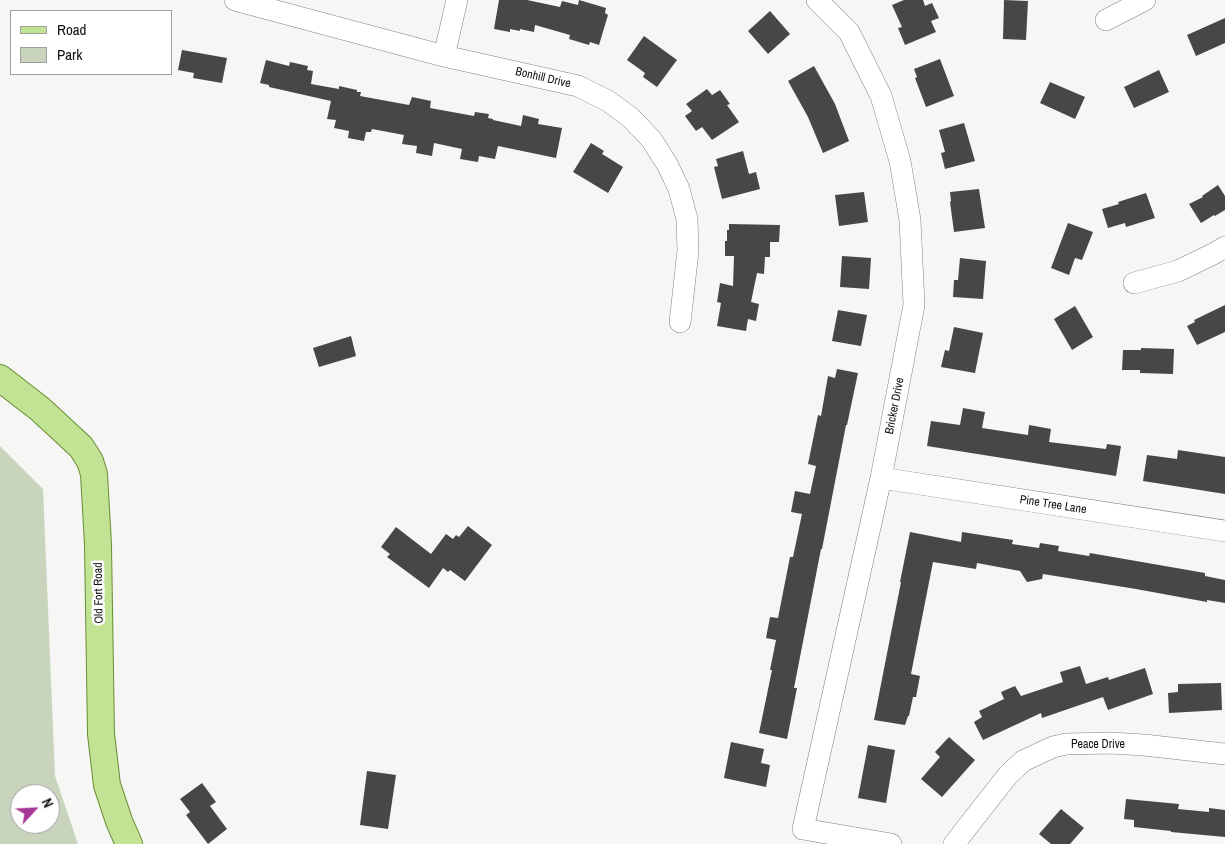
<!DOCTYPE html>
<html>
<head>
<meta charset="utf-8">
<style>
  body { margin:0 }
  #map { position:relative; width:1225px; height:844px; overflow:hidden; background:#f6f7f4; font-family:"Archivo Narrow",sans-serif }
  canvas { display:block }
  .legend { position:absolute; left:10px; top:10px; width:162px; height:65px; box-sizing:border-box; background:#fff; border:1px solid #9f9f9f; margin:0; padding:6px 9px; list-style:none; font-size:15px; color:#0f100f }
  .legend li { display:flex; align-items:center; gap:10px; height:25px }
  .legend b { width:25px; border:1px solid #9f9f9f }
  .north { position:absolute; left:10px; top:784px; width:50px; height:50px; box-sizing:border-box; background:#fff; border:1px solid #9f9f9f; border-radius:50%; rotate:65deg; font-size:14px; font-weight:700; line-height:20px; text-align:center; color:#0f100f }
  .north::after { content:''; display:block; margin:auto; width:18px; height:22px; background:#a63795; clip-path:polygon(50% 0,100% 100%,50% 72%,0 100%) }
</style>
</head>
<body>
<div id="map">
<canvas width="1225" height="844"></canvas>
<ul class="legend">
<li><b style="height:6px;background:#c2e294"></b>Road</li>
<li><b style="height:14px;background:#c9d4bd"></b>Park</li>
</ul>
<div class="north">N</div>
</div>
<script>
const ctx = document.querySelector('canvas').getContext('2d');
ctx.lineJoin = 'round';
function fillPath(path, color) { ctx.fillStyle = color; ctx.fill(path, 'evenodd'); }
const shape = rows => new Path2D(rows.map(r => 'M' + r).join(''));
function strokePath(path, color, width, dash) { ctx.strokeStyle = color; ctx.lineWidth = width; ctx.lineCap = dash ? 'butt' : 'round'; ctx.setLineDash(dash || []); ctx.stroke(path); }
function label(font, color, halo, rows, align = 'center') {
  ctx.font = font + ' "Archivo Narrow",sans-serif'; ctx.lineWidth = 5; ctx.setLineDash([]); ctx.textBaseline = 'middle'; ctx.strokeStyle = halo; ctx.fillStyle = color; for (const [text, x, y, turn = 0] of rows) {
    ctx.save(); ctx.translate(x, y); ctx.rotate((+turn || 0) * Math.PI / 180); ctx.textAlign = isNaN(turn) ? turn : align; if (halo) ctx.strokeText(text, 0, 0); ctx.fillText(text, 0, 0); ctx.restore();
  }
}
fillPath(shape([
  [0,446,43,489,55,776,78,844,0,844],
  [20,794,50,794,50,824,20,824]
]), '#c9d4bd');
fillPath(shape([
  [499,0,527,0,560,7,562,1,578,5,579,0,606,8,605,13,608,15,599,45,590,42,589,45,569,39,570,35,535,25,534,32,520,29,520,31,510,29,510,32,494,29],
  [904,0,923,0,925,6,932,3,939,18,931,21,936,32,905,45,898,28,902,27,892,5],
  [1004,0,1028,1,1026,40,1003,39],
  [770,11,790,34,768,54,748,31],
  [1225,18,1225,43,1196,56,1187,35],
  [644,36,677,60,657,87,643,77,645,73,627,60],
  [182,50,227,58,222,83,193,78,194,73,178,70],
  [940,59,954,96,926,107,915,78,917,77,914,69],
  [266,60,289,66,290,62,308,66,307,70,313,71,311,84,339,89,339,86,357,90,357,92,361,92,360,96,409,105,412,97,431,101,430,108,474,116,475,112,489,114,488,118,493,119,493,120,521,126,523,115,539,119,538,124,562,128,556,158,498,146,495,159,479,156,478,162,460,159,462,149,434,143,432,156,416,153,417,146,402,144,404,135,372,129,371,132,366,132,364,141,348,138,349,131,334,128,336,120,327,119,331,101,269,87,269,85,260,83],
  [814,66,835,104,849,141,823,153,808,117,788,81],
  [1159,70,1169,92,1134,108,1124,87],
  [1050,82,1085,97,1075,119,1040,103],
  [707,89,712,95,720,90,730,104,727,105,739,122,712,140,702,127,696,131,685,116,692,111,686,104],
  [964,123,975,161,945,169,941,153,945,152,939,130],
  [591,143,604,151,602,154,607,157,623,167,608,193,573,172],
  [743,151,749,174,756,172,760,189,722,199,714,167,718,166,716,159],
  [1218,185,1225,196,1225,210,1215,216,1214,215,1201,223,1189,204,1203,197,1202,196],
  [979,189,985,228,954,232,950,202,951,201,950,192],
  [864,192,868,222,839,226,835,195],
  [1146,193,1155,218,1126,227,1125,223,1108,228,1102,209,1119,204,1118,202],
  [1068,223,1093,232,1082,260,1075,258,1069,275,1051,268],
  [729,224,780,225,779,242,770,242,770,257,765,257,764,274,757,273,751,302,759,304,756,321,748,319,746,331,717,326,721,303,717,302,720,283,733,286,734,256,725,256,725,241,727,241,727,230,729,230],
  [842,256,871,258,869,289,840,287],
  [960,258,986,261,983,299,953,297,954,280,958,280],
  [1225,305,1225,332,1197,345,1187,326,1195,322,1194,320],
  [1075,306,1093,337,1072,350,1054,319],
  [838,310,867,315,861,346,832,341],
  [954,327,983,333,975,373,941,367,945,350,949,351],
  [351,336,356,356,319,367,313,348],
  [1141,348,1174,349,1173,374,1140,373,1140,370,1122,370,1123,350,1141,350],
  [837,369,858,373,847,425,846,425,822,549,821,549,794,688,797,688,787,739,759,733,772,670,770,670,776,640,766,638,770,617,778,618,790,557,793,557,802,514,791,512,795,491,810,494,816,466,808,464,818,415,821,416,828,376,835,378],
  [963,408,985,412,982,428,1028,435,1029,425,1051,429,1049,442,1106,449,1107,444,1121,446,1116,476,927,446,931,421,960,425],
  [1178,450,1225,457,1225,494,1143,481,1147,455,1177,459],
  [468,526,492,545,465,581,450,570,448,572,443,568,429,588,387,557,390,554,381,547,396,527,431,554,446,534,453,539,456,535,459,537],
  [910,532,961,542,962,532,1013,540,1012,544,1039,548,1040,543,1059,546,1058,551,1089,556,1090,553,1205,573,1205,576,1225,580,1225,603,1207,600,1207,602,1136,589,1043,574,1042,579,1027,582,1020,571,977,563,976,569,933,562,911,674,920,676,916,697,913,697,909,716,908,716,905,725,874,720,901,582,900,582],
  [1080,666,1086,684,1108,677,1109,680,1145,668,1153,694,1108,710,1103,697,1042,718,1041,713,983,740,974,722,982,717,979,711,1004,699,1001,692,1015,686,1021,696,1063,682,1060,672],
  [1221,683,1222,710,1169,713,1168,693,1178,692,1178,684],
  [949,737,975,760,942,797,921,779,940,757,935,752],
  [731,742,764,749,761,763,770,765,766,787,724,778],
  [868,745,895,750,886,803,858,798],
  [367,771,396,775,388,829,360,825],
  [202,783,216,802,210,806,227,829,208,844,186,815,190,812,180,799],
  [1126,799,1179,804,1178,809,1209,812,1209,808,1225,810,1225,837,1171,832,1171,831,1134,827,1134,820,1124,819],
  [1061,809,1084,828,1070,844,1051,844,1039,834]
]), '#494648');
const minor = shape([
  [235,0,444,56,578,86,608,101,631,118,651,139,667,164,679,189,687,219,688,251,680,322],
  [817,0,849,32,881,96,900,161,910,220,914,305,881,478,803,829,891,844],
  [1106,20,1145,0],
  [444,56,457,0],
  [1134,283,1178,271,1213,254,1225,247],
  [881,478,1225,531],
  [954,844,1008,775,1023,761,1053,747,1066,744,1111,743,1144,745,1225,754]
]);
const major = shape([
  [0,378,40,409,81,447,90,461,94,474,98,545,101,734,107,785,119,821,129,844]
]);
strokePath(minor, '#818380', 22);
strokePath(major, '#698c37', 28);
strokePath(minor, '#fff', 21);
strokePath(major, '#c2e294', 26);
label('12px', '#0f100f', '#fff', [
  ["Bonhill Drive",543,78,13],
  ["Bricker Drive",895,406,-79],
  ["Pine Tree Lane",1053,505,9],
  ["Old Fort Road",99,593,-91],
  ["Peace Drive",1098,745]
]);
</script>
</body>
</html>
